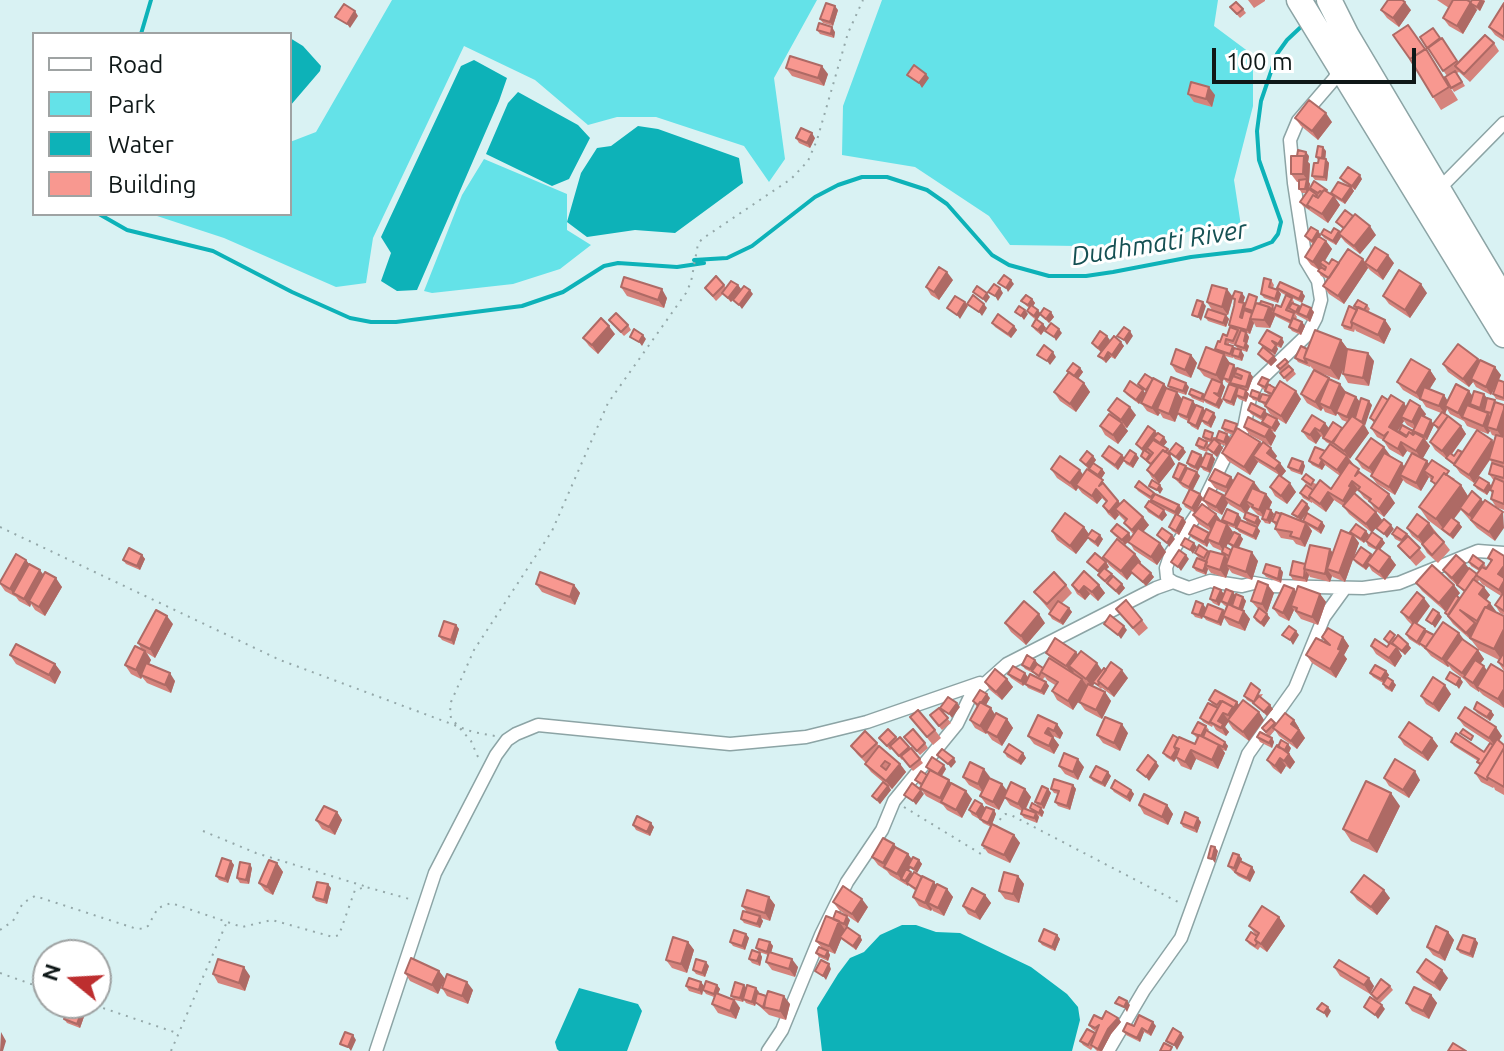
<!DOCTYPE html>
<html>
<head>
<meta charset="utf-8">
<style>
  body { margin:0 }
  #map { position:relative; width:1504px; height:1051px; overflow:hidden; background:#d9f2f3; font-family:Ubuntu,sans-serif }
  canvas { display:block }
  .legend { position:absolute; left:32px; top:32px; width:260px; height:184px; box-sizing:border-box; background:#fff; border:2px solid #9fa3a3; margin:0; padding:10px 14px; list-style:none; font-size:24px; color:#0f1818 }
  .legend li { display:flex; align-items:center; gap:16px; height:40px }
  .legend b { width:40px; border:2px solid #9fa3a3 }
  .north { position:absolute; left:32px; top:939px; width:80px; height:80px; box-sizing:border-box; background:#fff; border:2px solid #9fa3a3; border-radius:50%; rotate:288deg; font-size:22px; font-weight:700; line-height:32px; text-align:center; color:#0f1818 }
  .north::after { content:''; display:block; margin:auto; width:28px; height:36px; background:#bd2e2f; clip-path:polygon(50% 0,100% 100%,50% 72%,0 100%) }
  .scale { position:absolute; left:1212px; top:48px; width:204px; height:36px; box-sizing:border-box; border:4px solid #0f1818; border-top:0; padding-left:10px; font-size:24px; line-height:28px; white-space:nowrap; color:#0f1818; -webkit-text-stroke:6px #fff; paint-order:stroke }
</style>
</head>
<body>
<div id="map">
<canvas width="1504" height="1051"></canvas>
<ul class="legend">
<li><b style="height:10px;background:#fff"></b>Road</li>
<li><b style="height:22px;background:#64e2e8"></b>Park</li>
<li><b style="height:22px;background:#0db2b8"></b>Water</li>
<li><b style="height:22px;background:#f89890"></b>Building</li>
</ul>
<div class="north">N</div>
<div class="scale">100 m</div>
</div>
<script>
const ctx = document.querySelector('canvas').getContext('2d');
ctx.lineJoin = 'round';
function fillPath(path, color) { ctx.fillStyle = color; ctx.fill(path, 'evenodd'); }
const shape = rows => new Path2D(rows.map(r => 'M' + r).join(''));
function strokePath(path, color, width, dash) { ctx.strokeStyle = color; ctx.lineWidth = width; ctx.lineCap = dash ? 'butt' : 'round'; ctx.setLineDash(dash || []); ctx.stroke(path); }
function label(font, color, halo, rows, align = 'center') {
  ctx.font = font + ' Ubuntu,sans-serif'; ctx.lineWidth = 6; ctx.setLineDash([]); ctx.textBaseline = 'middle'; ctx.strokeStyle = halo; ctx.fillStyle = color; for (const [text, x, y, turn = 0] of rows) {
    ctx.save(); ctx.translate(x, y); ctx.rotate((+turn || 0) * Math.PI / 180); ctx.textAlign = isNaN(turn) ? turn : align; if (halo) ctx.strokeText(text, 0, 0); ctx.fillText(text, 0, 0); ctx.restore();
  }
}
fillPath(shape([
  [392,0,817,0,774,78,785,159,769,182,744,146,656,117,617,117,588,125,535,80,464,46,373,238,366,283,336,287,224,238,151,214,290,214,290,142,316,132],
  [882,0,1218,0,1214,26,1253,55,1253,106,1234,180,1241,226,1204,226,1145,247,1010,245,989,216,915,167,842,155,843,106],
  [484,159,567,194,567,230,591,245,560,269,513,284,432,293,424,291,462,195]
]), '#64e2e8');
fillPath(shape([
  [290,38,303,46,321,66,320,71,290,106],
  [474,60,507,78,499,101,417,290,397,291,381,281,391,253,381,237,461,66],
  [518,92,578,125,590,138,569,179,552,186,486,154,508,103],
  [638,126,658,129,739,158,743,183,675,233,635,230,587,237,567,222,581,173,597,148,611,146],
  [902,925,916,925,936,932,960,933,1031,967,1067,994,1078,1007,1080,1020,1072,1051,822,1051,817,1008,838,974,850,958,864,952,880,935],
  [579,988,638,1004,642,1011,627,1051,559,1051,557,1049,555,1042]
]), '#0db2b8');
strokePath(shape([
  [141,34,151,0],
  [99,214,127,230,213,251,292,292,350,318,371,322,396,322,522,306,563,292,604,266,618,263,677,267,704,263,694,260,727,258,752,246,815,197,838,185,862,177,887,177,927,190,947,204,992,255,1009,265,1049,276,1086,276,1113,272,1191,257,1251,250,1272,242,1278,234,1281,222,1259,160,1257,131,1261,101,1277,54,1287,40,1303,25]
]), '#0db2b8', 4);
const street = shape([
  [1439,189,1504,123],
  [1173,582,1167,578,1166,568,1171,553,1199,511,1228,451,1244,428,1250,398,1258,382,1307,335,1316,318,1321,300,1318,281,1306,261,1294,183,1290,140,1298,121,1335,78,1338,67],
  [376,1051,435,873,496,755,507,740,516,734,538,725,730,744,806,737,867,722,980,683],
  [768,1051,782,1030,821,935,847,882,882,830,894,801,957,724,970,697,1007,664,1156,588,1173,582,1189,588,1210,581,1242,586,1254,583,1270,586,1363,588,1399,583,1478,551,1504,553],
  [1108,1051,1144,990,1181,938,1248,754,1295,688,1324,617,1345,588]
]);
const highway = shape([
  [1299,0,1504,335],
  [1329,0,1347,36,1504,300]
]);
strokePath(street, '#8ca4a5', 15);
strokePath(highway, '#8ca4a5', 27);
strokePath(shape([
  [0,527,280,660,473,732,495,736],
  [478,757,471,741,451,718,450,712,451,702,474,650,552,531,608,403,686,293,691,282,698,244,702,239,791,179,808,161,817,140,848,33,863,0],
  [904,807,981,854,985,847],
  [996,827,1002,816,1005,814,1011,815,1180,903],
  [203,831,256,853,364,886],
  [0,930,13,921,23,903,35,896,134,928,143,929,148,926,158,908,171,903,242,927,272,920,333,937,339,935,355,890,366,887,413,900],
  [0,973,48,990],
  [88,1003,177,1033],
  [171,1051,226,924]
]), '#94a8a9', 2, [2, 6]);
strokePath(street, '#fff', 12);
strokePath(highway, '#fff', 24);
fillPath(shape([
  [1248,0,1265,0,1265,1,1254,8],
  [1437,0,1467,0,1471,2,1472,0,1484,0,1485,1,1480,11,1475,8,1477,10,1463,34,1449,26,1443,18,1449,8],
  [1504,3,1504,41,1495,35,1489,27],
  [1230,7,1243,9,1246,13,1240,18],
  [838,10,833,26,823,23,820,19],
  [1381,10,1411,10,1399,27,1387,18],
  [1433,28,1458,63,1494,43,1499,51,1470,82,1459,72,1457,73,1465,86,1454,92,1445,77,1447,76,1420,37],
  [817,30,835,32,834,38,820,34],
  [1434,61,1458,100,1441,110,1433,97],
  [786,68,828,74,824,86,792,76],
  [1188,94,1215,95,1212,107,1194,102],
  [1295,118,1332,122,1318,140,1301,126],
  [796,138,815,138,810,148,799,143],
  [1326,151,1325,159,1329,163,1327,181,1315,180,1312,176,1318,163,1318,160,1316,157],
  [1309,156,1308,162,1310,164,1309,182,1310,184,1309,190,1313,191,1310,188,1333,196,1331,193,1350,186,1343,182,1340,178,1362,179,1355,190,1352,188,1354,191,1345,204,1335,198,1340,205,1328,223,1303,206,1300,202,1307,193,1302,193,1299,189,1299,182,1297,182,1291,174],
  [1336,222,1376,235,1360,254,1345,242,1341,237,1336,245,1324,238,1321,234,1331,233,1339,231,1340,232,1343,229],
  [1321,235,1320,237,1326,241,1332,249,1325,261,1329,264,1363,259,1365,262,1394,263,1383,280,1371,271,1368,268,1344,304,1329,294,1323,286,1328,279,1321,276,1318,271,1319,270,1311,265,1305,257,1313,244,1308,240,1305,236],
  [953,280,939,300,931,295,926,287],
  [1271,280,1274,285,1273,288,1278,290,1281,294,1278,303,1264,298,1261,294],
  [724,285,726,288,738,285,741,289,731,302,723,294,716,301,705,288],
  [621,287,667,298,664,308,627,296],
  [1277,288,1305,296,1302,303,1292,298,1294,302,1294,304,1300,308,1314,312,1310,322,1295,314,1297,317,1296,319,1302,322,1305,326,1301,335,1292,331,1289,327,1291,324,1275,316,1270,328,1256,327,1254,323,1250,334,1247,333,1249,337,1247,344,1249,346,1247,352,1238,349,1235,345,1229,343,1229,345,1244,355,1242,361,1235,359,1233,357,1233,358,1225,356,1230,364,1237,369,1250,373,1253,377,1248,391,1246,391,1249,394,1246,402,1239,399,1237,397,1234,406,1226,403,1223,399,1232,385,1226,382,1224,379,1222,383,1225,387,1221,398,1223,401,1219,409,1206,403,1204,401,1204,403,1192,398,1189,394,1204,396,1213,380,1204,376,1198,368,1217,351,1215,349,1220,342,1227,336,1231,328,1229,325,1235,302,1233,298,1228,315,1221,313,1226,315,1229,319,1226,327,1208,321,1205,317,1212,310,1207,302,1233,297,1245,297,1243,303,1245,305,1260,302,1275,308,1281,307,1287,296,1280,292],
  [1427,293,1410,318,1389,304,1383,296],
  [1032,299,1035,303,1033,306,1040,314,1051,312,1054,317,1049,323,1040,315,1037,320,1043,324,1046,328,1041,335,1035,330,1032,326,1036,320,1030,315,1027,311,1029,308,1021,301],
  [1367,305,1370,309,1368,312,1385,320,1391,329,1384,344,1356,331,1355,329,1354,332,1344,329,1342,325,1357,310,1354,306],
  [609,320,628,325,631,330,624,336],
  [992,323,1014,326,1017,330,1011,338,995,327],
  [615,334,598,354,589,346,583,338],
  [1110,340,1103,350,1121,342,1124,346,1115,359,1111,357,1106,363,1098,356,1101,352,1095,347,1092,343],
  [1341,340,1348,350,1374,361,1369,386,1348,383,1343,374,1344,367,1339,380,1315,371,1329,379,1345,392,1356,397,1360,402,1372,405,1364,426,1369,433,1349,459,1364,476,1395,503,1384,517,1375,510,1370,502,1364,498,1358,490,1358,489,1355,493,1357,496,1376,512,1382,520,1372,532,1382,539,1385,543,1380,549,1390,557,1396,565,1385,580,1372,571,1369,566,1366,570,1356,563,1353,559,1345,582,1333,577,1332,576,1330,582,1310,577,1309,575,1307,582,1293,580,1290,575,1305,564,1330,549,1333,553,1352,534,1366,531,1369,535,1364,543,1355,537,1359,543,1353,559,1371,554,1372,555,1376,550,1368,546,1366,541,1371,532,1349,514,1343,506,1334,500,1326,512,1312,502,1312,503,1303,498,1300,493,1313,489,1305,483,1302,479,1331,489,1340,476,1325,465,1322,470,1312,465,1309,461,1325,451,1335,447,1326,442,1321,436,1316,444,1308,439,1302,431,1312,415,1329,428,1342,429,1347,422,1342,420,1337,413,1336,416,1325,412,1323,408,1321,411,1307,403,1301,394,1314,370,1310,366,1310,367,1298,362,1295,358,1307,349],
  [1284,342,1281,348,1276,346,1278,349,1275,355,1269,351,1277,360,1271,366,1261,358,1258,354,1263,348,1259,343],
  [1191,355,1197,363,1191,378,1176,372,1171,364],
  [1285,359,1296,374,1287,382,1277,366],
  [1478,359,1501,375,1499,380,1504,382,1504,401,1496,399,1493,394,1498,382,1491,395,1476,387,1473,382,1469,387,1448,372,1443,364],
  [1080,368,1083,372,1078,379,1084,383,1090,392,1076,412,1060,401,1054,392],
  [1430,370,1436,379,1429,389,1444,395,1447,400,1484,394,1504,437,1504,510,1496,507,1491,499,1492,493,1490,490,1487,495,1477,489,1474,485,1489,483,1492,486,1494,481,1489,474,1493,464,1490,460,1474,483,1460,473,1455,466,1435,450,1430,442,1438,430,1434,425,1427,440,1425,440,1430,446,1422,459,1455,479,1454,480,1461,485,1468,496,1481,499,1483,502,1495,541,1477,528,1461,510,1454,519,1462,527,1453,539,1428,520,1419,507,1435,486,1429,477,1421,491,1406,483,1403,480,1395,495,1377,484,1371,476,1372,474,1362,468,1356,459,1390,455,1402,463,1404,467,1411,453,1407,451,1403,457,1389,449,1383,440,1377,437,1371,428,1374,423,1370,418,1388,400,1404,403,1406,407,1426,414,1424,417,1434,424,1441,413,1426,407,1422,401,1403,390,1397,382],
  [1447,409,1450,414,1464,421,1467,426,1488,434,1490,431,1492,435,1495,436,1493,443,1492,440,1454,456,1452,454,1466,434,1461,426,1445,414],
  [1404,421,1407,425,1414,429,1413,431,1399,433,1397,431],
  [1153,379,1164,384,1168,389,1177,392,1182,399,1203,408,1205,411,1216,417,1211,428,1204,424,1202,421,1198,430,1191,426,1188,421,1180,417,1178,414,1175,422,1163,418,1160,413,1158,416,1147,411,1141,403,1144,396,1139,404,1127,395,1124,391,1143,390,1145,394,1146,392,1138,384],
  [1258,384,1271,384,1271,386,1301,399,1286,424,1270,414,1265,406,1261,402,1253,400,1250,396,1270,396],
  [1168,386,1189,387,1186,395,1171,390],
  [1108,410,1136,415,1127,428,1124,427,1128,431,1118,444,1105,435,1100,426,1111,415],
  [1248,410,1267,414,1277,419,1280,424,1275,432,1272,431,1276,436,1271,446,1250,435,1244,427,1264,425,1262,422,1263,421,1251,414],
  [1222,428,1240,428,1239,429,1277,456,1275,459,1286,471,1281,477,1296,492,1287,504,1275,496,1270,487,1279,475,1258,462,1250,475,1228,461,1222,453,1226,446,1220,444,1223,448,1217,457,1208,450,1207,452,1199,449,1196,445,1207,442,1209,445,1211,443,1206,441,1203,437,1216,437,1227,434,1230,438,1233,435,1225,432],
  [1155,431,1167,442,1163,446,1170,451,1186,452,1179,461,1170,454,1169,455,1175,464,1159,484,1152,478,1147,470,1150,465,1141,456,1143,452,1136,444],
  [1122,455,1125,458,1139,458,1133,468,1126,464,1124,461,1118,470,1105,460,1102,456],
  [1212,455,1215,459,1210,473,1203,470,1201,466,1198,471,1190,467,1187,463],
  [1093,456,1096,460,1094,463,1102,469,1105,473,1101,479,1108,489,1120,503,1149,525,1143,532,1166,552,1157,565,1134,550,1129,541,1125,545,1114,535,1111,531,1129,533,1131,537,1133,534,1124,523,1125,521,1119,515,1115,520,1108,514,1103,506,1106,502,1102,498,1097,504,1082,493,1078,488,1076,491,1057,478,1051,469,1083,475,1092,473,1080,460],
  [1303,462,1305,466,1302,475,1291,471,1288,467],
  [1187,468,1200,476,1193,490,1203,498,1195,513,1185,507,1183,503,1189,490,1183,487,1173,477],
  [1209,480,1254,482,1259,491,1266,494,1272,502,1269,509,1271,510,1274,514,1270,524,1265,523,1262,519,1263,517,1258,515,1250,507,1247,512,1261,521,1258,527,1247,522,1244,518,1245,514,1230,505,1228,503,1222,515,1209,508,1203,500,1223,495,1224,497,1226,493,1215,488],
  [1135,487,1155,494,1182,509,1178,516,1186,522,1179,535,1172,531,1169,527,1175,515,1155,505,1167,515,1162,521,1148,512,1145,507,1154,504,1151,500,1138,491],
  [1310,508,1301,521,1322,522,1325,526,1321,534,1309,526,1312,531,1305,547,1296,544,1293,540,1281,538,1275,529,1276,526,1272,521,1299,520,1292,514],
  [1216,514,1221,521,1224,522,1222,520,1241,518,1240,520,1257,527,1260,531,1256,540,1239,532,1237,529,1229,526,1233,532,1228,542,1240,535,1243,539,1239,548,1258,561,1252,580,1232,573,1229,569,1226,578,1211,573,1208,569,1206,575,1196,571,1193,567,1206,562,1198,557,1195,553,1209,552,1223,555,1222,552,1222,551,1213,547,1209,542,1207,547,1192,538,1189,534,1209,533,1210,531,1199,524,1193,515],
  [1228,543,1232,547,1232,550,1226,547],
  [1429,523,1450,550,1438,563,1427,553,1422,544,1412,536,1407,528],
  [1084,527,1089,534,1103,539,1098,547,1090,541,1088,538,1076,554,1057,540,1052,531],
  [1392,534,1407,534,1426,557,1416,566,1398,546,1401,542,1395,539],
  [1135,554,1141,562,1140,563,1154,577,1146,586,1132,573,1127,580,1109,565,1103,557],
  [142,555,145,559,140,570,126,564,123,560],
  [1504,556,1504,615,1500,613,1495,605,1501,596,1482,584,1479,580,1478,582,1490,595,1486,600,1495,612,1504,616,1504,671,1498,662,1499,660,1479,650,1472,641,1453,624,1445,613,1449,606,1445,611,1422,591,1416,583,1460,593,1457,596,1460,598,1464,592,1449,578,1443,570,1469,569,1477,574,1479,571,1471,566,1469,562,1484,563,1486,567,1491,562,1488,558],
  [26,560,29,564,44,575,62,587,45,616,35,610,31,604,30,607,19,601,16,597,5,591,0,584],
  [1087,562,1106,562,1109,567,1106,569,1125,588,1119,595,1101,579,1098,575,1100,574],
  [1283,572,1281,583,1266,577,1263,573],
  [536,584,574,585,580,593,575,605,542,592],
  [1066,585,1072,593,1062,603,1069,608,1072,612,1063,625,1052,619,1049,614,1051,612,1034,592],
  [1072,585,1099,585,1105,593,1098,601,1090,594,1085,600,1077,594],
  [1294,589,1296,592,1320,594,1326,602,1318,625,1301,619,1294,610,1289,621,1279,616,1273,608],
  [1233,592,1235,595,1243,597,1246,601,1243,610,1250,619,1245,631,1229,625,1224,618,1221,626,1206,620,1203,616,1202,619,1195,617,1192,613,1206,608,1223,610,1225,613,1227,607,1224,605,1221,602,1219,606,1213,603,1210,599],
  [1274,593,1267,613,1263,611,1270,618,1264,627,1256,621,1254,617,1259,610,1251,601],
  [1430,606,1417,624,1434,635,1464,640,1478,650,1484,659,1480,664,1504,708,1483,695,1479,691,1479,692,1470,686,1465,680,1452,670,1449,666,1448,667,1431,656,1426,650,1420,645,1420,646,1409,639,1406,634,1412,625,1407,620,1401,612],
  [1116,609,1142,620,1148,628,1139,636],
  [1005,623,1045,623,1026,645,1011,632],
  [173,624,155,658,147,653,151,660,149,664,175,681,171,693,147,683,142,677,141,679,131,674,125,665,142,650,138,643],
  [456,625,459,629,454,645,442,640,439,636],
  [1322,637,1343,637,1349,646,1344,655,1347,659,1336,678,1312,663,1306,655,1326,643],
  [1397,637,1411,648,1405,655,1398,649,1402,656,1395,667,1376,654,1371,646,1387,647,1389,645,1384,639],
  [1076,652,1078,655,1102,670,1128,678,1114,697,1102,688,1101,689,1094,683,1092,686,1105,692,1111,701,1102,719,1085,710,1079,702,1083,694,1073,710,1057,700,1052,691,1055,685,1047,680,1045,677,1042,680,1033,673,1025,669,1022,665,1035,660,1038,664,1043,668,1051,659,1046,653],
  [10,655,55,664,61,672,55,684,16,664],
  [1013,666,1025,673,1028,677,1030,674,1046,682,1049,686,1044,695,1028,688,1025,684,1028,679,1023,686,1011,678,1008,674],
  [1386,671,1389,675,1387,678,1396,685,1392,692,1385,688,1383,683,1373,677,1370,673],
  [1007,679,1013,687,1002,700,990,690,985,682],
  [1263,694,1261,697,1273,709,1267,716,1254,704,1247,700,1244,696],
  [1451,694,1439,712,1426,704,1421,696],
  [990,698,986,705,995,715,1007,719,1013,728,1002,746,992,740,987,733,986,734,975,728,970,720,977,707,973,701],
  [1209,700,1237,702,1239,705,1259,712,1264,720,1249,741,1233,729,1228,722,1225,727,1229,732,1226,736,1216,730,1213,725,1212,727,1203,722,1200,718,1218,708,1212,704],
  [939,708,951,723,942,730,930,715],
  [1474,709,1491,711,1494,715,1490,721,1477,713],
  [910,717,935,730,941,738,933,745],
  [1458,718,1502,736,1499,741,1504,745,1504,795,1495,790,1494,787,1493,788,1481,782,1475,773,1480,766,1477,762,1478,761,1454,746,1451,742,1484,752,1490,743,1464,726],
  [1271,719,1276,725,1294,720,1305,738,1297,749,1279,736,1275,730,1269,737,1265,732,1262,728],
  [1057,724,1063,733,1060,739,1053,736,1053,737,1059,745,1054,754,1034,744,1028,736],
  [1206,726,1209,730,1208,731,1225,742,1228,746,1226,751,1223,750,1225,753,1218,769,1196,759,1191,770,1181,766,1176,758,1174,762,1166,757,1163,753,1178,738,1195,744,1197,738,1192,733],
  [888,729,898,739,900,737,910,749,911,748,923,763,913,771,903,759,902,760,892,749,890,750,879,738],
  [1128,733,1120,751,1103,743,1097,735],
  [1257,737,1272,738,1274,742,1272,748,1260,742],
  [1399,737,1432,738,1438,746,1428,761,1404,745],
  [907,741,925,743,928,748,920,755],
  [877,743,880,748,900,764,906,772,892,789,889,786,891,790,880,804,872,796,883,782,871,772,865,764,866,763,857,754,851,746],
  [1291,748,1289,753,1295,762,1290,769,1286,766,1281,774,1273,768,1267,760],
  [1004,752,1023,753,1026,758,1021,765,1007,757],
  [1059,766,1084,767,1078,780,1065,774],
  [926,767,946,769,942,776,972,799,962,818,947,810,943,805,926,796,920,788,921,786,915,780,927,775,929,771],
  [1111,776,1105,787,1093,781,1090,777],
  [963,777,990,777,990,778,1007,791,1025,789,1031,797,1026,809,1031,811,1030,808,1038,806,1035,802,1048,789,1051,793,1044,809,1041,808,1044,812,1042,817,1038,815,1039,817,1037,823,1024,818,1021,814,1022,811,1010,805,1005,798,999,810,986,804,980,796,982,792,969,785],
  [1384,778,1420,780,1409,798,1389,786],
  [1073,785,1076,789,1070,810,1058,806,1055,802,1058,794,1054,793,1051,789],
  [1111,788,1131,790,1134,794,1130,802,1114,792],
  [982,804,985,808,994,810,996,814,992,824,1014,835,1020,843,1010,863,988,853,982,845,991,827,983,823,980,819,985,809,979,819,972,815,969,810],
  [1139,805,1167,805,1173,814,1168,825,1144,814],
  [1400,806,1377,853,1351,841,1343,829],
  [337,812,342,820,335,835,322,829,316,820],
  [1201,822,1197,833,1183,827,1181,823],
  [633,825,654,827,650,836,636,830],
  [894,844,897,848,908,854,911,859,919,860,922,864,917,873,910,868,909,871,913,875,947,889,953,897,944,916,933,911,932,909,931,911,919,906,913,897,916,891,908,885,908,886,890,875,887,871,878,865,872,857],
  [1239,855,1242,859,1241,862,1252,867,1255,872,1250,882,1238,876,1228,866],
  [231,861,234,865,228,883,219,880,216,876],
  [277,863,283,872,273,895,265,891,259,883],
  [252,868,249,884,240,883,237,878],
  [1018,876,1024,884,1019,903,1005,899,999,891],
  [331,888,327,904,316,901,313,897],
  [1351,892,1390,898,1377,915,1357,900],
  [985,895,991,903,980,920,968,914,963,906],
  [769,897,775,905,770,921,761,918,763,921,760,928,744,923,741,919,747,912,742,906],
  [833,902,868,907,858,923,839,910],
  [1279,917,1285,926,1267,952,1260,947,1258,950,1249,944,1246,940,1255,934,1249,926],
  [833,919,850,920,847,927,860,936,862,940,856,950,841,939,835,954,828,951,830,955,828,961,819,957,816,953,822,948,816,941],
  [1448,932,1454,940,1445,961,1433,955,1427,947],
  [746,934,749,938,745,950,733,946,730,942],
  [1057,935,1060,939,1055,951,1042,945,1039,941],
  [1475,939,1478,943,1473,958,1460,953,1457,949],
  [688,942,694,950,687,973,672,968,666,960],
  [770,942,773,946,771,953,798,967,795,977,772,970,766,962,768,955,759,952,756,948],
  [760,953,762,957,760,966,752,963,749,959],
  [709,966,705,977,696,974,693,970],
  [1334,967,1374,986,1370,994,1340,976],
  [439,971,445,979,438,994,410,981,405,973],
  [1417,972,1448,978,1440,991,1423,980],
  [213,974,250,976,245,991,218,983],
  [701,982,704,986,702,995,689,991,686,986],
  [717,985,720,989,718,994,734,999,731,996,746,988,790,1004,786,1020,769,1015,756,1003,755,1006,746,1003,744,1000,743,1002,735,1000,740,1008,736,1019,718,1013,712,1004,714,997,706,994,703,990],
  [1390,986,1393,990,1380,1003,1374,999,1371,994],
  [442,988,473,990,468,1004,447,996],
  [1431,995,1437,1003,1429,1019,1412,1011,1406,1003],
  [85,1014,80,1028,67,1023,64,1019],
  [1118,1018,1121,1022,1111,1034,1102,1051,1097,1051,1093,1047,1091,1050,1083,1045,1080,1041,1096,1034,1096,1032,1092,1029,1089,1025,1102,1019],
  [1134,1026,1156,1026,1151,1036,1144,1032,1140,1042,1126,1035,1123,1031]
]), '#d5837c');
fillPath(shape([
  [1481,0,1485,1,1480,11,1477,7],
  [1405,2,1411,10,1399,27,1393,18],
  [1471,2,1477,10,1463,34,1457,26],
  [835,6,838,10,833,26,830,22],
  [355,11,358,16,350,28,347,24],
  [832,27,835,32,834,38,831,34],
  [822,66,828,74,824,86,818,78],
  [926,74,929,78,922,88,919,83],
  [1209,87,1215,95,1212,107,1206,99],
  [1326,113,1332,122,1318,140,1312,131],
  [812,133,815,138,810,148,807,143],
  [1323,147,1326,151,1325,162,1322,158],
  [1306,152,1309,156,1308,162,1310,164,1309,182,1303,174,1304,156],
  [1326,159,1329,163,1327,181,1324,177],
  [1360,175,1362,179,1355,190,1352,186],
  [1307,179,1310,184,1308,193,1305,189],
  [1351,187,1354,191,1345,204,1342,200],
  [1334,196,1340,205,1328,223,1322,214],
  [1370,226,1376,235,1360,254,1354,246],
  [1318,231,1321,235,1315,245,1312,241],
  [1339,231,1342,235,1339,234,1341,237,1336,245,1333,241],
  [1326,241,1332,249,1322,265,1320,263,1322,266,1319,270,1313,262],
  [1388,255,1394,263,1383,280,1377,271],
  [1363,259,1368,268,1344,304,1338,296],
  [947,272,953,280,939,300,934,292],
  [1011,280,1014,284,1008,292,1006,288],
  [1421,284,1427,293,1410,318,1405,310],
  [738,285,741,289,731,302,728,298],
  [1000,288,1003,293,998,301,995,296],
  [662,289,667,298,664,308,658,300],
  [1227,289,1233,297,1228,315,1222,307],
  [750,290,753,294,742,309,739,305],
  [1278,290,1281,294,1278,303,1275,299],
  [1302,292,1305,296,1302,303,1299,299],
  [987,293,990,297,986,303,983,299],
  [1242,293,1245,297,1242,306,1239,302],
  [1032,299,1035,303,1031,310,1028,305],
  [965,302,968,306,960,319,957,315],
  [1203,302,1206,306,1201,321,1198,317],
  [984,304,987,308,982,316,979,312],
  [1269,307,1275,316,1270,328,1264,320],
  [1311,308,1314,312,1310,322,1307,317],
  [1025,310,1028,314,1024,320,1021,316],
  [1038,310,1041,314,1037,320,1034,316],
  [1051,312,1054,317,1049,323,1046,319],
  [1226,315,1229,319,1226,327,1223,323],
  [1251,319,1254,323,1250,334,1247,330],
  [1385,320,1391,329,1384,344,1378,335],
  [1302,322,1305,326,1301,335,1298,331],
  [1043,324,1046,328,1041,335,1038,330],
  [609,326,615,334,598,354,592,345],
  [1014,326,1017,330,1011,338,1008,334],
  [1059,329,1062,333,1056,341,1054,337],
  [1130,331,1133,336,1127,345,1124,340],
  [1246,332,1249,337,1247,344,1249,346,1247,352,1244,348,1244,341],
  [643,335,646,339,642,346,639,342],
  [1107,336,1110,340,1101,352,1098,348],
  [1282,338,1284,342,1281,348,1278,344],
  [1341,340,1350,352,1339,380,1330,368],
  [1121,342,1124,346,1115,359,1112,355],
  [1276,345,1278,349,1275,355,1272,351],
  [1241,350,1244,355,1242,361,1239,357],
  [1053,352,1056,357,1050,365,1047,361],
  [1108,352,1111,357,1106,363,1104,359],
  [1368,353,1374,361,1369,386,1363,378],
  [1224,354,1230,363,1222,383,1216,375],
  [1191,355,1197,363,1191,378,1185,370],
  [1274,356,1277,360,1271,366,1268,362],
  [1478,359,1484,367,1471,379,1473,382,1469,387,1463,379],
  [1234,365,1237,370,1232,384,1229,380],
  [1495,367,1501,375,1491,395,1486,387],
  [1080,368,1083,372,1077,380,1074,376],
  [1430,370,1436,379,1423,400,1420,399,1416,393],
  [1250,373,1253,377,1248,391,1246,387],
  [1329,378,1334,387,1319,403,1323,408,1321,411,1315,402],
  [1084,383,1090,392,1076,412,1070,404],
  [1186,383,1189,387,1186,395,1183,391],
  [1222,383,1225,387,1221,398,1218,394],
  [1164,384,1170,392,1157,409,1160,413,1158,416,1152,408],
  [1340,384,1346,392,1336,416,1330,408],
  [1237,387,1240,391,1236,395,1237,397,1234,406,1231,402],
  [1143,390,1146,394,1139,404,1136,400],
  [1246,390,1249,394,1246,402,1244,398],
  [1296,391,1301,399,1286,424,1281,416],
  [1469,391,1475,399,1465,419,1462,417,1464,421,1458,413],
  [1177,392,1183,401,1175,422,1169,414],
  [1484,394,1487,398,1483,412,1480,408],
  [1444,395,1449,403,1445,406,1447,409,1445,414,1439,406],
  [1220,397,1223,401,1219,409,1216,405],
  [1356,397,1362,405,1353,425,1347,417],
  [1193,401,1196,405,1190,421,1187,417],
  [1369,401,1372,405,1365,426,1362,422],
  [1404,403,1409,411,1401,417,1404,421,1395,435,1389,427],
  [1420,406,1426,414,1417,430,1412,422],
  [1130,407,1136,415,1127,428,1121,420],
  [1203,408,1206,412,1198,430,1196,426],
  [1504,409,1504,436,1503,439,1497,430],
  [1265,410,1268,415,1264,421,1261,417],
  [1214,413,1216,417,1211,428,1208,423],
  [1488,413,1493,422,1487,427,1490,431,1488,434,1483,426],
  [1277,419,1280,424,1275,432,1272,428],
  [1431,420,1434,425,1427,440,1424,436],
  [1122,423,1128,431,1118,444,1113,435],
  [1325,423,1331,431,1326,440,1320,431],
  [1364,424,1369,433,1350,459,1344,451],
  [1461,426,1466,434,1448,459,1442,451],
  [1270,428,1276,436,1271,446,1265,437],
  [1315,428,1321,436,1316,444,1310,435],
  [1155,431,1157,435,1145,453,1142,449],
  [1227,434,1230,438,1227,447,1224,442],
  [1164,437,1167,442,1163,447,1160,443],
  [1424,438,1430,446,1422,460,1416,451],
  [1492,440,1497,449,1474,483,1469,475],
  [1260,442,1266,450,1253,456,1258,462,1250,475,1244,467],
  [1401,442,1407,451,1403,457,1398,449],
  [1220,444,1223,448,1217,457,1214,453],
  [1384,447,1390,455,1375,476,1369,468],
  [1183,448,1186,452,1179,461,1176,457],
  [1271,448,1277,456,1273,462,1267,453],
  [1136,454,1139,458,1133,468,1130,464],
  [1122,455,1125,459,1118,470,1115,465],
  [1170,455,1175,464,1159,484,1154,476],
  [1201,455,1204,459,1198,471,1195,467],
  [1212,455,1215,459,1210,473,1207,469],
  [1093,456,1096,460,1089,469,1086,465],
  [1347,456,1353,464,1343,478,1337,470],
  [1322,460,1325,465,1322,470,1319,466],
  [1427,461,1433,470,1424,471,1429,477,1421,491,1416,483],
  [1303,462,1305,466,1302,475,1299,471],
  [1280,463,1286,471,1281,477,1275,469],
  [1402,463,1408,472,1400,475,1403,480,1395,495,1389,487],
  [1102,469,1105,473,1101,479,1098,475],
  [1080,470,1085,478,1076,485,1078,488,1076,491,1070,483],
  [1197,472,1200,476,1192,491,1189,487],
  [1231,477,1237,485,1231,495,1226,487],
  [1352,481,1358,489,1355,493,1357,496,1349,509,1343,501],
  [1254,482,1260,490,1252,504,1246,501,1250,507,1246,514,1240,506],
  [1290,483,1296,492,1287,504,1281,496],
  [1489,483,1492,487,1487,495,1484,491],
  [1160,485,1163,489,1160,494,1157,490],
  [1461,485,1469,498,1445,531,1436,519],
  [1096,489,1102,498,1097,504,1092,496],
  [1328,492,1334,500,1326,512,1320,504],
  [1200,494,1203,498,1195,513,1192,508],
  [1266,494,1272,502,1265,518,1259,510],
  [1389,494,1395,503,1384,517,1379,509],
  [1223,495,1228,503,1222,515,1216,507],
  [1481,499,1487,507,1475,523,1469,515],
  [1118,501,1124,509,1115,509,1119,515,1115,520,1109,512],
  [1307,504,1310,508,1301,521,1298,517],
  [1179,505,1182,509,1178,516,1175,512],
  [1164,510,1167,515,1162,521,1159,517],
  [1271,510,1274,514,1270,524,1267,520],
  [1376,512,1382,520,1372,533,1366,524],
  [1503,512,1504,528,1495,541,1489,532],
  [1216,514,1222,522,1214,534,1208,525],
  [1238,514,1241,518,1237,529,1234,525],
  [1143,517,1149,525,1138,538,1132,530],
  [1258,517,1261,521,1258,527,1255,523],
  [1183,518,1186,522,1179,535,1176,531],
  [1322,522,1325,526,1321,534,1318,529],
  [1306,523,1312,531,1305,547,1300,539],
  [1429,523,1434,531,1424,545,1418,537],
  [1459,523,1462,527,1453,539,1450,535],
  [1227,524,1233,532,1224,552,1219,544],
  [1391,525,1394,529,1387,538,1384,534],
  [1084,527,1090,536,1076,554,1070,546],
  [1257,527,1260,531,1256,540,1253,536],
  [1366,531,1369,535,1364,543,1361,539],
  [1129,533,1131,538,1125,545,1122,540],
  [1209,533,1207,539,1209,542,1207,547,1204,542],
  [1100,535,1103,539,1098,547,1095,542],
  [1172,535,1175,539,1169,547,1167,543],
  [1240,535,1243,539,1237,550,1234,546],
  [1353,535,1359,543,1345,582,1339,573],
  [1382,539,1385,543,1378,552,1376,548],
  [1160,543,1166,552,1157,565,1151,557],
  [1194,543,1197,547,1193,554,1190,550],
  [1330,549,1336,558,1327,569,1332,576,1330,582,1325,574],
  [1252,552,1258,561,1252,580,1246,572],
  [1135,554,1141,562,1127,580,1121,571],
  [1371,554,1374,558,1367,563,1369,566,1366,570,1363,566],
  [142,555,145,559,140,570,137,566],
  [1186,555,1189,559,1181,571,1178,567],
  [1225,555,1231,564,1226,565,1229,569,1226,578,1220,570],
  [1390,557,1396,565,1385,580,1379,572],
  [26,560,32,568,13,593,16,597,10,589],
  [1106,562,1109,567,1101,575,1098,571],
  [1465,563,1471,571,1458,586,1452,578],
  [1205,565,1208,569,1206,575,1203,571],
  [1503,567,1504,569,1504,597,1499,590,1498,574],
  [1280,568,1283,572,1281,583,1278,579],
  [40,570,46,578,29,601,31,604,30,607,24,599],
  [1306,571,1309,575,1307,582,1304,578],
  [1151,573,1154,577,1146,586,1143,582],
  [56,578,62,587,45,616,39,607],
  [1122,584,1125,588,1119,595,1116,591],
  [574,585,580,593,575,605,570,597],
  [1099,585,1105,593,1098,601,1092,592],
  [1268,585,1274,593,1267,613,1262,604],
  [1454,585,1460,593,1445,611,1439,603],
  [1084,586,1090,594,1085,600,1079,592],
  [1484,587,1490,595,1484,603,1479,594],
  [1294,589,1300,598,1291,606,1294,610,1289,621,1283,613],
  [1221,590,1224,594,1219,606,1216,601],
  [1233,592,1236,596,1231,608,1228,604],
  [1320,594,1326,602,1318,625,1312,617],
  [1243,597,1246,601,1241,614,1238,610],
  [1424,598,1430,606,1415,626,1409,618],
  [1490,603,1496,611,1483,629,1477,621],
  [1203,604,1206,608,1202,619,1199,615],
  [1069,608,1072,612,1063,625,1060,621],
  [1223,610,1226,615,1223,616,1224,618,1221,626,1218,622],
  [1244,611,1250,619,1245,631,1239,623],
  [1439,613,1442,617,1435,628,1432,624],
  [1039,614,1045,623,1026,645,1021,636],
  [1267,614,1270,618,1264,627,1261,623],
  [167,616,173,624,155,658,150,649],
  [1475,623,1481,631,1470,638,1472,641,1466,633],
  [456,625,459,629,454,645,451,640],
  [1124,626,1127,630,1121,639,1118,635],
  [1504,629,1504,660,1503,662,1494,649],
  [1296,631,1299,635,1293,645,1290,640],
  [1459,633,1465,641,1446,661,1449,666,1448,667,1442,659],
  [1343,637,1349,646,1344,655,1347,659,1336,678,1330,669],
  [1408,644,1411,648,1405,655,1402,651],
  [1397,647,1402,656,1395,667,1389,658],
  [1478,650,1484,659,1468,680,1462,673],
  [145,651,151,660,143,675,141,675,142,677,141,679,136,670],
  [1076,652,1082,660,1069,666,1074,672,1072,674,1066,666],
  [1035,660,1038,664,1033,673,1030,669],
  [1097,663,1103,672,1092,687,1086,679],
  [55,664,61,672,55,684,49,675],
  [1484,666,1490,675,1477,687,1479,691,1479,692,1473,683],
  [1122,670,1128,678,1114,697,1108,689],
  [1386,671,1389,675,1384,683,1381,679],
  [170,673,175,681,171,693,165,685],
  [1025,673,1028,678,1023,686,1021,681],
  [1460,678,1463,682,1459,689,1456,685],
  [1007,679,1013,687,1002,700,996,692],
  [1082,679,1088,687,1073,710,1068,701],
  [1393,681,1396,685,1392,692,1389,688],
  [1046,682,1049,686,1044,695,1041,691],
  [1445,685,1451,694,1439,712,1433,704],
  [1504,689,1504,708,1498,699],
  [1105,692,1111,701,1102,719,1096,710],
  [987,694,990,698,983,710,980,706],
  [1237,702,1240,707,1234,724,1228,715,1233,707],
  [957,703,960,707,952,718,949,714],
  [1270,705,1273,709,1267,716,1264,712],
  [991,708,996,716,986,734,980,726],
  [1491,711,1494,715,1490,721,1487,717],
  [1259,712,1264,720,1249,741,1243,732],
  [1223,713,1229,721,1225,727,1229,732,1226,736,1218,721],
  [1007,719,1013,728,1002,746,997,737],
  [1294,720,1299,728,1297,732,1291,724],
  [1057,724,1063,733,1060,739,1054,731],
  [1122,724,1128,733,1120,751,1114,743],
  [1496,727,1502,736,1495,746,1489,738],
  [1048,728,1053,736,1051,741,1045,733],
  [1299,730,1305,738,1297,749,1291,741],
  [1053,737,1059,745,1054,754,1049,746],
  [1272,738,1274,742,1272,748,1269,743],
  [1432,738,1438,746,1428,761,1422,753],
  [1225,742,1228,746,1226,751,1223,747],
  [1288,744,1291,748,1288,754,1285,750],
  [1219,745,1225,753,1218,769,1212,760],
  [1176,750,1179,754,1174,762,1171,758],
  [1191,750,1196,759,1191,770,1185,762],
  [1023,753,1026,758,1021,765,1018,761],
  [1289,754,1295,762,1290,769,1284,761],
  [954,758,956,762,951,768,948,764],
  [1280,758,1286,766,1281,774,1275,766],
  [1078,759,1084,767,1078,780,1073,772],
  [1156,762,1159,766,1149,781,1146,777],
  [900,764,906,772,892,789,886,781],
  [944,765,946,769,940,778,937,774],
  [984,769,990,777,983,792,978,784],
  [1415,771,1420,780,1409,798,1403,790],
  [1108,772,1111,776,1105,787,1102,783],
  [949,780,955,788,943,803,940,798],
  [1002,784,1008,792,999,810,993,802],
  [1073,785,1076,789,1070,810,1067,806],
  [888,786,891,790,880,804,877,800],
  [1025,789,1031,797,1024,812,1018,804],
  [1048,789,1051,793,1044,809,1041,804],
  [921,790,924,794,916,805,913,801],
  [1131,790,1134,794,1130,802,1127,797],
  [966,791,972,799,962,818,956,810],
  [1391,793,1400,806,1377,853,1368,841],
  [982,804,985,808,979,819,976,814],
  [1167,805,1173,814,1168,825,1162,817],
  [1041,808,1044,812,1042,817,1039,813],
  [994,810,996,814,991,827,988,823],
  [337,812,342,820,335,835,329,827],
  [1036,813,1039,817,1037,823,1034,818],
  [1198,818,1201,822,1197,833,1194,828],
  [651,823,654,827,650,836,647,832],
  [1014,835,1020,843,1010,863,1004,855],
  [894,844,900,852,885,867,883,863],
  [1215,847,1218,851,1215,863,1212,859],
  [908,854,914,862,908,866,910,868,903,881,897,874],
  [1239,855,1242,859,1237,872,1234,868],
  [919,860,922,864,917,873,914,869],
  [231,861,234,865,228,883,225,879],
  [277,863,283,872,273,895,267,887],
  [250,864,252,868,249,884,246,880],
  [1252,867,1255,872,1250,882,1247,878],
  [911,872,913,876,908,886,905,881],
  [1018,876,1024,884,1019,903,1013,894],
  [934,882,940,890,928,903,932,909,931,911,925,903],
  [328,884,331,888,327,904,324,900],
  [947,889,953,897,944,916,938,908],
  [1384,890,1390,898,1377,915,1371,907],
  [985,895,991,903,980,920,975,912],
  [769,897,775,905,770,921,765,913],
  [862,899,868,907,858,923,852,914],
  [760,916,763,921,760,928,757,924],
  [847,916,850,920,847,928,844,924],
  [1279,917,1285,926,1267,952,1261,944],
  [839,921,845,930,835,954,829,946],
  [1448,932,1454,940,1445,961,1439,953],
  [746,934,749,938,745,950,742,946],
  [1057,935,1060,939,1055,951,1052,947],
  [860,936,862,940,856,950,853,946],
  [1475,939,1478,943,1473,958,1470,954],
  [688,942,694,950,687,973,681,964],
  [770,942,773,946,770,956,767,952],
  [828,951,830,955,828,961,825,957],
  [760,953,762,957,760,966,757,961],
  [792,959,798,967,795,977,789,969],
  [706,962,709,966,705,977,702,973],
  [829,964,831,969,826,980,823,976],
  [244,967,250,976,245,991,239,983],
  [1442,970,1448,978,1440,991,1434,983],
  [439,971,445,979,438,994,432,985],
  [1369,978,1374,986,1370,994,1364,985],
  [467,982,473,990,468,1004,462,996],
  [701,982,704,986,702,995,699,990],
  [717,985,720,989,716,998,714,994],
  [744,985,747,989,743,1002,740,998],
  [756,988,759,992,755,1006,752,1002],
  [1431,995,1437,1003,1429,1019,1423,1011],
  [784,996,790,1004,786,1020,780,1011],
  [734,1000,740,1008,736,1019,730,1011],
  [1127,1001,1130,1005,1127,1012,1124,1007],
  [1382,1005,1385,1009,1378,1019,1375,1015],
  [1328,1007,1331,1011,1327,1018,1324,1013],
  [82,1010,85,1014,80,1028,77,1024],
  [1118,1018,1121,1022,1111,1034,1102,1051,1100,1051,1098,1049,1108,1029],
  [1153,1022,1156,1026,1151,1036,1148,1032],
  [1142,1028,1144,1032,1140,1042,1137,1038],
  [1,1032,6,1041,3,1051,0,1051],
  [1181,1033,1184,1037,1177,1050,1174,1045],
  [353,1035,356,1040,351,1051,348,1047]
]), '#ae6a65');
const building = shape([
  [1388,0,1402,0,1405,2,1393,18,1381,10,1388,0],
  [1453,0,1467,0,1471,2,1457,26,1443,18,1453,0],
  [1472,0,1481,0,1477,7,1470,3,1472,0],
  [1236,2,1243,9,1237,14,1230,7,1236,2],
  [826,3,835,6,830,22,820,19,826,3],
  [1504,3,1504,37,1489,27,1504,3],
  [344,4,355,11,347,24,335,17,344,4],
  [819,23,832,27,831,34,817,30,819,23],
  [1408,25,1425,49,1410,59,1393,35,1408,25],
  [1433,28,1440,38,1427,48,1420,37,1433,28],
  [1485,35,1494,43,1464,74,1455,66,1485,35],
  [1442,38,1457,61,1443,71,1428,48,1442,38],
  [1426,49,1449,87,1433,97,1410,59,1426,49],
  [790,56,822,66,818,78,786,68,790,56],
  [914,65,926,74,919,83,907,75,914,65],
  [1455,71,1462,82,1451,88,1445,77,1455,71],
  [1191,82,1209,87,1206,99,1188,94,1191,82],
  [1309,100,1326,113,1312,131,1295,118,1309,100],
  [801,128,812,133,807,143,796,138,801,128],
  [1318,146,1323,147,1322,158,1316,157,1318,146],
  [1298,150,1306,152,1305,158,1304,156,1297,156,1298,150],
  [1291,156,1304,156,1303,174,1291,174,1291,156],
  [1319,158,1326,159,1324,177,1312,176,1314,163,1318,163,1319,158],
  [1348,167,1360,175,1352,186,1340,178,1348,167],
  [1307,179,1305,189,1299,189,1299,180,1307,179],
  [1314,181,1327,190,1326,191,1324,190,1322,192,1320,191,1318,193,1310,188,1314,181],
  [1338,182,1351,187,1342,200,1331,193,1338,182],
  [1309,189,1317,195,1316,197,1313,195,1307,205,1309,208,1300,202,1309,189],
  [1324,190,1334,196,1322,214,1307,205,1313,195,1318,198,1324,190],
  [1345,210,1353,216,1344,228,1336,222,1345,210],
  [1355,214,1370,226,1354,246,1339,234,1355,214],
  [1311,227,1318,231,1312,241,1305,236,1311,227],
  [1334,228,1339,231,1333,241,1321,234,1324,229,1331,233,1334,228],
  [1318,236,1326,241,1313,262,1305,257,1318,236],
  [1375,247,1388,255,1377,271,1365,263,1375,247],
  [1348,249,1363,259,1338,296,1323,286,1348,249],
  [1322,259,1329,264,1332,259,1339,263,1329,278,1318,271,1321,267,1325,270,1326,267,1320,263,1322,259],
  [939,267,947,272,934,292,926,287,939,267],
  [1399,270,1421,284,1405,310,1383,296,1399,270],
  [1004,275,1011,280,1006,288,998,283,1004,275],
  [716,276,724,285,713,296,705,288,716,276],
  [624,277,662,289,658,300,621,287,624,277],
  [1264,278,1271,280,1269,287,1278,290,1275,299,1261,294,1264,278],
  [731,281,738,285,728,298,722,293,731,281],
  [1280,282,1302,292,1299,299,1277,288,1280,282],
  [994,284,1000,288,995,296,988,292,994,284],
  [1212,285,1227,289,1222,307,1207,302,1212,285],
  [744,286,750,290,739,305,733,300,744,286],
  [977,286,987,293,983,299,973,292,977,286],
  [1235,291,1242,293,1239,302,1244,303,1240,317,1242,318,1244,310,1252,313,1247,330,1229,325,1234,306,1235,299,1232,298,1235,291],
  [1249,294,1257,297,1253,311,1244,308,1249,294],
  [973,295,984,304,979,312,967,304,973,295],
  [1026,295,1032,299,1028,305,1021,301,1026,295],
  [1286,295,1292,298,1286,310,1294,313,1291,321,1273,313,1276,305,1281,307,1286,295],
  [955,296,965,302,957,315,947,308,955,296],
  [1197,300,1203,302,1198,317,1192,315,1197,300],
  [1358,300,1367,305,1364,310,1354,306,1358,300],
  [1261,301,1273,305,1272,310,1269,307,1260,304,1261,301],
  [1256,303,1269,307,1264,320,1250,319,1256,303],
  [1292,303,1299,306,1296,312,1289,308,1292,303],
  [1302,304,1311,308,1307,317,1298,313,1302,304],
  [1031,305,1038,310,1034,316,1027,311,1031,305],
  [1019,306,1025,310,1021,316,1015,312,1019,306],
  [1349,306,1357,310,1351,322,1352,325,1351,328,1342,325,1349,306],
  [1358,307,1385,320,1378,335,1351,322,1358,307],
  [1044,308,1051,312,1046,319,1040,314,1044,308],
  [1208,309,1226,315,1223,323,1205,317,1208,309],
  [616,313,628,325,621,332,609,320,616,313],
  [998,314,1014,326,1008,334,992,323,998,314],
  [601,318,609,326,592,345,583,338,601,318],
  [1293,318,1302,322,1298,331,1289,327,1293,318],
  [1036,319,1043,324,1038,330,1032,326,1036,319],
  [1051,323,1059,329,1054,337,1045,331,1051,323],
  [1124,327,1130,331,1124,340,1117,336,1124,327],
  [1230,327,1238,330,1233,341,1226,339,1225,344,1233,346,1230,354,1215,349,1218,341,1220,342,1223,334,1227,336,1230,327],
  [634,329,643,335,639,342,630,337,634,329],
  [1241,330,1246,332,1244,341,1246,342,1244,348,1235,345,1241,330],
  [1267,330,1282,338,1278,344,1272,341,1276,345,1272,351,1259,343,1267,330],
  [1315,330,1341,340,1330,368,1304,358,1315,330],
  [1100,331,1107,336,1098,348,1092,343,1100,331],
  [1114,336,1121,342,1112,355,1108,352,1104,359,1098,356,1114,336],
  [1458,344,1478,359,1463,379,1443,364,1458,344],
  [1044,345,1053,352,1047,361,1037,355,1044,345],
  [1301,346,1307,349,1304,358,1307,363,1295,358,1301,346],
  [1206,347,1224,354,1216,375,1198,368,1206,347],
  [1263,347,1274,356,1268,362,1258,354,1263,347],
  [1234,348,1241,350,1239,357,1232,355,1234,348],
  [1176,349,1191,355,1185,370,1171,364,1176,349],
  [1347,349,1368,353,1363,378,1343,374,1347,349],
  [1285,359,1288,362,1280,369,1277,366,1285,359],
  [1411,359,1430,370,1416,393,1397,382,1411,359],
  [1480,360,1495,367,1486,387,1471,379,1480,360],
  [1073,363,1080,368,1074,376,1067,371,1073,363],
  [1229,363,1234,365,1229,380,1223,378,1229,363],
  [1289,366,1293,370,1284,378,1280,373,1289,366],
  [1237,368,1250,373,1246,387,1230,383,1233,376,1241,379,1242,376,1235,373,1237,368],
  [1314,370,1329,378,1315,402,1301,394,1314,370],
  [1069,372,1084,383,1070,404,1054,392,1069,372],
  [1145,374,1153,379,1146,390,1138,384,1145,374],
  [1171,377,1186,383,1183,391,1168,386,1171,377],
  [1262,377,1269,380,1265,387,1258,384,1262,377],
  [1153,378,1164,384,1152,408,1141,403,1153,378],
  [1212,379,1222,383,1218,394,1214,393,1220,397,1216,405,1203,399,1212,379],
  [1329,379,1340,384,1330,408,1319,403,1329,379],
  [1498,380,1504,382,1504,398,1493,394,1498,380],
  [1130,381,1143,390,1136,400,1124,391,1130,381],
  [1280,381,1296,391,1281,416,1265,406,1280,381],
  [1229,384,1237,387,1231,402,1223,399,1229,384],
  [1268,384,1275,388,1272,394,1265,391,1268,384],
  [1456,384,1469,391,1458,413,1445,406,1456,384],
  [1238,387,1246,390,1244,398,1236,395,1238,387],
  [1424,387,1444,395,1439,406,1420,399,1424,387],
  [1166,388,1177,392,1169,414,1157,409,1166,388],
  [1191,389,1203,394,1201,399,1189,394,1191,389],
  [1252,390,1260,393,1258,399,1250,396,1252,390],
  [1474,391,1484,394,1480,408,1470,404,1474,391],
  [1345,392,1356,397,1347,417,1336,412,1345,392],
  [1262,394,1270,396,1266,403,1259,401,1262,394],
  [1391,395,1404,403,1389,427,1406,437,1409,432,1413,435,1415,433,1424,438,1416,451,1401,442,1398,449,1383,440,1388,432,1384,436,1371,428,1391,395],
  [1382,396,1388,400,1375,421,1370,418,1382,396],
  [1183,397,1193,401,1187,417,1177,413,1183,397],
  [1117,398,1130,407,1121,420,1108,410,1117,398],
  [1361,398,1369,401,1362,422,1355,418,1361,398],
  [1487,398,1495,400,1491,413,1484,411,1487,398],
  [1410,400,1420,406,1412,422,1401,417,1410,400],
  [1495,402,1504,405,1504,409,1497,430,1487,427,1495,402],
  [1251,403,1265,410,1261,417,1248,410,1251,403],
  [1196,405,1203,408,1196,426,1188,422,1196,405],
  [1467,405,1488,413,1483,426,1462,417,1467,405],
  [1206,409,1214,413,1208,423,1201,420,1206,409],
  [1442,412,1448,416,1439,428,1433,424,1442,412],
  [1109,414,1122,423,1113,435,1100,426,1109,414],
  [1267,414,1277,419,1272,428,1262,422,1267,414],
  [1312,415,1325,423,1320,431,1315,428,1310,435,1302,431,1312,415],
  [1421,415,1431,420,1424,436,1413,431,1421,415],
  [1352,416,1364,424,1344,451,1332,442,1352,416],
  [1448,416,1461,426,1442,451,1430,442,1448,416],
  [1248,417,1270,428,1265,437,1244,427,1248,417],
  [1225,420,1237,424,1234,432,1222,428,1225,420],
  [1333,422,1342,428,1333,443,1323,438,1333,422],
  [1402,425,1413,431,1412,434,1409,432,1407,436,1399,431,1402,425],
  [1148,426,1155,431,1142,449,1136,444,1148,426],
  [1237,428,1260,442,1244,467,1222,453,1237,428],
  [1205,430,1213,433,1211,440,1203,437,1205,430],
  [1477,430,1492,440,1469,475,1454,465,1477,430],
  [1219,431,1227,434,1224,442,1216,439,1219,431],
  [1158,433,1164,437,1160,443,1153,438,1158,433],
  [1496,435,1504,437,1504,463,1489,459,1496,435],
  [1199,438,1207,442,1204,448,1196,445,1199,438],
  [1371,438,1384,447,1369,468,1356,459,1371,438],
  [1214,439,1220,444,1214,453,1207,448,1214,439],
  [1153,440,1168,449,1165,452,1163,450,1151,464,1147,461,1153,453,1147,448,1153,440],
  [1263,442,1271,448,1267,453,1280,463,1275,469,1253,456,1263,442],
  [1176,443,1183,448,1176,457,1169,452,1176,443],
  [1330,444,1347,456,1337,470,1320,458,1330,444],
  [1109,446,1122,455,1115,465,1102,456,1109,446],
  [1315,447,1325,451,1320,458,1322,460,1319,466,1309,461,1315,447],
  [1130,450,1136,454,1130,464,1123,460,1130,450],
  [1144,450,1150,454,1146,460,1141,456,1144,450],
  [1163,450,1170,455,1154,476,1147,470,1163,450],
  [1458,450,1462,452,1454,464,1446,458,1450,453,1454,456,1458,450],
  [1087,451,1093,456,1086,465,1080,460,1087,451],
  [1192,451,1201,455,1195,467,1187,463,1192,451],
  [1206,453,1212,455,1207,469,1200,466,1206,453],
  [1384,453,1402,463,1389,487,1371,476,1384,453],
  [1412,453,1427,461,1416,483,1400,475,1412,453],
  [1060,456,1080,470,1070,483,1051,469,1060,456],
  [1292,458,1303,462,1299,471,1288,467,1292,458],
  [1432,460,1449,471,1446,475,1444,473,1436,484,1431,481,1433,477,1424,471,1432,460],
  [1349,462,1359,469,1355,476,1359,472,1389,494,1379,509,1369,501,1371,499,1358,490,1360,487,1352,481,1349,486,1351,487,1343,501,1328,492,1320,504,1309,496,1320,480,1331,489,1349,462],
  [1093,463,1102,469,1098,475,1089,469,1093,463],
  [1179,463,1186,466,1179,480,1173,477,1179,463],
  [1492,463,1504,467,1504,478,1489,474,1492,463],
  [1187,468,1197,472,1189,487,1180,482,1187,468],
  [1087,469,1103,480,1099,486,1103,483,1118,501,1109,512,1103,506,1107,501,1096,489,1092,496,1076,485,1087,469],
  [1215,469,1231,477,1226,487,1209,480,1215,469],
  [1238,473,1254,482,1240,506,1224,497,1238,473],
  [1444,473,1461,485,1436,519,1419,507,1444,473],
  [1306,474,1314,480,1311,485,1302,479,1306,474],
  [1279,475,1290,483,1281,496,1270,487,1279,475],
  [1479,477,1489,483,1484,491,1474,485,1479,477],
  [1495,478,1504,482,1504,504,1491,499,1493,491,1490,490,1495,478],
  [1152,480,1160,485,1157,490,1149,486,1152,480],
  [1139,481,1154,493,1151,497,1135,487,1139,481],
  [1306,485,1313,490,1309,496,1310,497,1309,499,1300,493,1306,485],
  [1209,488,1223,495,1216,507,1203,500,1209,488],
  [1252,488,1266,494,1259,510,1252,507,1253,505,1246,501,1252,488],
  [1190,489,1200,494,1192,508,1183,503,1190,489],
  [1472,491,1481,499,1469,515,1460,508,1472,491],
  [1354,493,1376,512,1366,524,1343,506,1354,493],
  [1155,494,1179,505,1175,512,1151,500,1155,494],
  [1124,500,1143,517,1132,530,1124,523,1127,519,1115,509,1124,500],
  [1302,500,1307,504,1298,517,1292,514,1302,500],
  [1485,500,1503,512,1489,532,1471,520,1485,500],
  [1149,501,1164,510,1159,517,1145,507,1149,501],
  [1202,504,1216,514,1208,525,1193,515,1202,504],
  [1266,508,1271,510,1267,520,1262,519,1266,508],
  [1227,509,1238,514,1234,525,1222,520,1227,509],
  [1246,512,1258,517,1255,523,1244,518,1246,512],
  [1276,512,1281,514,1277,523,1272,521,1276,512],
  [1065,513,1084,527,1070,546,1052,531,1065,513],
  [1281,513,1306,523,1300,539,1290,536,1292,532,1275,529,1281,513],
  [1307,513,1322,522,1318,529,1303,521,1307,513],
  [1176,514,1183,518,1176,531,1169,527,1176,514],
  [1417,514,1429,523,1418,537,1407,528,1417,514],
  [1451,517,1459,523,1450,535,1442,529,1451,517],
  [1216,519,1227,524,1219,544,1207,539,1216,519],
  [1384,519,1391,525,1384,534,1376,528,1384,519],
  [1240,520,1257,527,1253,536,1236,528,1240,520],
  [1117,524,1129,533,1122,540,1111,531,1117,524],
  [1356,524,1366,531,1361,539,1350,532,1356,524],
  [1194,525,1209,533,1204,542,1189,534,1194,525],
  [1397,527,1407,534,1402,540,1392,534,1397,527],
  [1138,528,1160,543,1151,557,1128,542,1138,528],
  [1162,528,1172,535,1167,543,1157,535,1162,528],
  [1092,530,1100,535,1095,542,1087,537,1092,530],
  [1341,530,1353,535,1339,573,1327,569,1341,530],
  [1234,532,1240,535,1234,546,1228,543,1234,532],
  [1372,532,1382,539,1376,548,1366,541,1372,532],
  [1434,532,1444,542,1432,555,1422,544,1434,532],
  [1408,536,1420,548,1410,558,1398,546,1408,536],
  [1185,538,1194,543,1190,550,1181,545,1185,538],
  [1117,539,1135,554,1121,571,1103,557,1117,539],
  [1199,545,1208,551,1204,558,1195,553,1199,545],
  [1310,545,1330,549,1325,574,1304,569,1310,545],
  [1224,546,1231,550,1229,556,1222,552,1224,546],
  [1233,546,1252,552,1246,572,1226,565,1233,546],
  [1361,547,1371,554,1363,566,1353,559,1361,547],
  [129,548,142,555,137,566,123,560,129,548],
  [1378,548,1390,557,1379,572,1367,563,1378,548],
  [1493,549,1504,556,1504,568,1503,567,1498,574,1504,578,1504,581,1499,590,1476,575,1482,567,1486,569,1492,560,1488,558,1493,549],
  [1179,550,1186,555,1178,567,1171,562,1179,550],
  [1210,551,1225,555,1220,570,1205,565,1210,551],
  [1095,553,1106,562,1098,571,1087,562,1095,553],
  [16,554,26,560,10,589,0,583,0,582,16,554],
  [1456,555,1465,563,1452,578,1443,570,1456,555],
  [1473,555,1484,563,1479,569,1469,562,1473,555],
  [1197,558,1207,562,1203,571,1193,567,1197,558],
  [1293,561,1305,564,1304,578,1290,575,1293,561],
  [1138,562,1151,573,1143,582,1130,571,1138,562],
  [29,564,40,570,24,599,13,593,29,564],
  [1266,564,1280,568,1278,579,1263,573,1266,564],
  [1432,565,1454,585,1439,603,1416,583,1432,565],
  [1104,568,1112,574,1105,581,1098,575,1104,568],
  [1469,568,1477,574,1465,591,1457,585,1469,568],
  [1084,571,1099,585,1092,592,1084,586,1079,592,1072,585,1084,571],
  [45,572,56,578,39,607,29,601,45,572],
  [540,572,574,585,570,597,536,584,540,572],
  [1054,572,1066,585,1047,604,1034,592,1054,572],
  [1113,576,1122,584,1116,591,1107,583,1113,576],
  [1473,579,1484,587,1479,594,1490,603,1487,607,1485,607,1477,621,1460,610,1475,623,1466,633,1448,616,1473,579],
  [1258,581,1268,585,1262,604,1251,601,1258,581],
  [1284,585,1294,589,1283,613,1273,608,1284,585],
  [1298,586,1320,594,1312,617,1296,611,1297,608,1291,606,1298,586],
  [1214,587,1221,590,1216,601,1210,599,1214,587],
  [1226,589,1233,592,1228,604,1221,601,1226,589],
  [1417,592,1424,598,1409,618,1401,612,1417,592],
  [1504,592,1504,611,1495,605,1504,592],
  [1236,594,1243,597,1239,609,1232,606,1236,594],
  [1456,595,1459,598,1448,615,1445,613,1456,595],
  [1126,600,1142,620,1133,628,1116,609,1126,600],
  [1024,601,1039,614,1021,636,1005,623,1024,601],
  [1058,601,1069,608,1060,621,1049,614,1058,601],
  [1196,601,1203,604,1199,615,1192,613,1196,601],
  [1208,604,1223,610,1218,622,1203,616,1208,604],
  [1228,604,1244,611,1239,623,1223,616,1228,604],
  [1485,607,1504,616,1504,629,1494,649,1470,638,1485,607],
  [1259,608,1267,614,1261,623,1254,617,1259,608],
  [1433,609,1439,613,1432,624,1426,620,1433,609],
  [156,610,167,616,150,649,138,643,156,610],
  [1110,615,1124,626,1118,635,1104,624,1110,615],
  [444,621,456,625,451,640,439,636,444,621],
  [1414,622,1425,629,1417,642,1406,634,1414,622],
  [1443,622,1459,633,1442,659,1425,648,1443,622],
  [1289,626,1296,631,1290,640,1282,635,1289,626],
  [1328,628,1343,637,1338,649,1341,650,1330,669,1306,655,1316,638,1330,645,1322,637,1328,628],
  [1390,631,1395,635,1389,643,1384,639,1390,631],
  [1426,631,1434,635,1426,647,1419,643,1426,631],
  [1398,635,1408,644,1402,651,1392,643,1398,635],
  [1055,638,1076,652,1066,666,1046,653,1055,638],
  [1375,639,1387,647,1390,643,1397,647,1389,658,1371,646,1375,639],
  [1462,639,1478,650,1462,673,1446,661,1462,639],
  [16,644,55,664,49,675,10,655,16,644],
  [135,646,145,651,136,670,125,665,135,646],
  [1081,651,1097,663,1086,679,1069,666,1081,651],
  [1504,652,1504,666,1498,662,1504,652],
  [1027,655,1035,660,1030,669,1022,665,1027,655],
  [1049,658,1082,679,1068,701,1052,691,1058,682,1041,672,1049,658],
  [1475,660,1484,666,1473,683,1464,677,1475,660],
  [1111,662,1122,670,1108,689,1098,681,1111,662],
  [146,663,170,673,165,685,141,675,146,663],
  [1037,664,1043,668,1039,676,1032,671,1037,664],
  [1491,664,1504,672,1504,689,1498,699,1477,687,1491,664],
  [1375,665,1386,671,1381,679,1370,673,1375,665],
  [1013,666,1025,673,1021,681,1008,674,1013,666],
  [1104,668,1106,670,1098,681,1099,684,1098,685,1093,682,1104,668],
  [995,669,1007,679,996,692,985,682,995,669],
  [1450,672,1460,678,1456,685,1446,679,1450,672],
  [1030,674,1046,682,1041,691,1025,684,1030,674],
  [1387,677,1393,681,1389,688,1383,684,1387,677],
  [1433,677,1445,685,1433,704,1421,696,1433,677],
  [1251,683,1260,690,1254,702,1244,696,1251,683],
  [1088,684,1105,692,1096,710,1079,702,1088,684],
  [980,690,987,694,981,703,980,702,978,705,973,701,980,690],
  [1215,690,1237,702,1234,708,1222,701,1222,702,1220,701,1217,705,1209,700,1215,690],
  [1259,696,1270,705,1264,712,1253,703,1259,696],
  [948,697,957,703,949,714,940,708,948,697],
  [1243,700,1259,712,1243,732,1228,720,1243,700],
  [1222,701,1233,707,1228,715,1223,713,1218,721,1223,724,1221,728,1210,722,1222,701],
  [980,702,991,708,980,726,970,720,980,702],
  [1477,702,1491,711,1487,717,1474,709,1477,702],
  [1208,703,1218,708,1209,723,1200,718,1208,703],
  [1465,707,1496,727,1489,738,1458,718,1465,707],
  [939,708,948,718,939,726,930,715,939,708],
  [918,710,935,730,927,737,910,717,918,710],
  [996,713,1007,719,997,737,986,731,996,713],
  [1285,713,1294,720,1291,724,1299,730,1291,741,1273,728,1285,713],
  [1038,715,1057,724,1054,731,1048,728,1045,733,1053,737,1049,746,1028,736,1038,715],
  [1105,717,1122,724,1114,743,1097,735,1105,717],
  [1271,719,1275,723,1266,732,1262,728,1271,719],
  [1198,722,1206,726,1201,736,1192,733,1198,722],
  [1409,722,1432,738,1422,753,1399,737,1409,722],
  [888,729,896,737,887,746,879,738,888,729],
  [913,729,925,743,917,751,904,737,913,729],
  [1463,729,1473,736,1471,740,1460,733,1463,729],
  [1206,730,1225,742,1223,747,1203,737,1206,730],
  [865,731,877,743,862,757,851,746,865,731],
  [1260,732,1272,738,1269,743,1257,737,1260,732],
  [1456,733,1484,752,1490,743,1493,745,1481,764,1477,762,1479,759,1451,742,1456,733],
  [1173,735,1178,738,1174,747,1176,750,1171,758,1163,753,1173,735],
  [1199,735,1219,745,1212,760,1191,750,1185,762,1176,757,1179,749,1174,747,1179,737,1195,744,1199,735],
  [900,737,909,747,899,756,890,746,900,737],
  [1497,739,1504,745,1504,748,1487,777,1488,778,1487,780,1475,773,1497,739],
  [1281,740,1288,744,1285,750,1278,747,1281,740],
  [1009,744,1023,753,1018,761,1004,752,1009,744],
  [1277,745,1289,754,1284,761,1280,758,1275,766,1267,760,1277,745],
  [879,746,900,764,886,781,865,764,879,746],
  [885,761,890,764,886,770,881,766,885,761],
  [911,748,920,759,910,767,901,756,911,748],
  [1504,748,1504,787,1487,777,1504,748],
  [942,749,954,758,948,764,937,755,942,749],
  [1064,753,1078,759,1073,772,1059,766,1064,753],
  [1148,755,1156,762,1146,777,1137,770,1148,755],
  [932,757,944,765,938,774,926,767,932,757],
  [1395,759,1415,771,1403,790,1384,778,1395,759],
  [970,762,984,769,978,784,963,777,970,762],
  [1096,766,1108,772,1102,783,1090,777,1096,766],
  [930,770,949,780,940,798,920,788,930,770],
  [921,771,927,775,922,784,915,780,921,771],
  [989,778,1002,784,993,802,980,796,989,778],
  [1054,779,1073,785,1067,806,1055,802,1059,791,1051,789,1054,779],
  [1115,780,1131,790,1127,797,1111,788,1115,780],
  [1366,781,1391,793,1368,841,1343,829,1366,781],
  [883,782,888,786,877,800,872,796,883,782],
  [1011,782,1025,789,1018,804,1004,797,1011,782],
  [912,783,921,790,913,801,904,795,912,783],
  [951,783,966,791,956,810,941,802,951,783],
  [1042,786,1048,789,1041,804,1035,802,1042,786],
  [1144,794,1167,805,1162,817,1139,805,1144,794],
  [975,800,982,804,976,814,969,810,975,800],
  [1032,803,1041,808,1039,813,1030,808,1032,803],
  [324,806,337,812,329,827,316,820,324,806],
  [986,807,994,810,988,823,980,819,986,807],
  [1023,808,1036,813,1034,818,1021,814,1023,808],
  [1185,812,1198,818,1194,828,1181,823,1185,812],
  [637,816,651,823,647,832,633,825,637,816],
  [992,824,1014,835,1004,855,982,845,992,824],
  [883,838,894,844,883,863,872,857,883,838],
  [1211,846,1215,847,1212,859,1208,858,1211,846],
  [895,847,908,854,897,874,884,867,895,847],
  [1233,853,1239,855,1234,868,1228,866,1233,853],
  [913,857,919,860,914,869,908,866,913,857],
  [222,858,231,861,225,879,216,876,222,858],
  [269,860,277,863,267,887,259,883,269,860],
  [1240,861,1252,867,1247,878,1235,872,1240,861],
  [240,862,250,864,246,880,237,878,240,862],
  [906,869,911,872,905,881,901,879,906,869],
  [914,872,922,877,916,889,907,883,914,872],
  [1004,872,1018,876,1013,894,999,891,1004,872],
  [1364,875,1384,890,1371,907,1351,892,1364,875],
  [922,876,934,882,925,903,913,897,922,876],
  [317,882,328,884,324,900,313,897,317,882],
  [937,884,947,889,938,908,928,903,937,884],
  [843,886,862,899,852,914,833,902,843,886],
  [972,888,985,895,975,912,963,906,972,888],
  [747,890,769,897,765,913,742,906,747,890],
  [1262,906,1279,917,1261,944,1255,940,1259,933,1249,926,1262,906],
  [743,911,760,916,757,924,741,919,743,911],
  [836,911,847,916,844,924,833,919,836,911],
  [826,916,839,921,829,946,816,941,826,916],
  [1436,926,1448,932,1439,953,1427,947,1436,926],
  [847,927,860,936,853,946,840,937,847,927],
  [1044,929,1057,935,1052,947,1039,941,1044,929],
  [734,930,746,934,742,946,730,942,734,930],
  [1251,932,1257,936,1255,940,1257,943,1255,946,1246,940,1251,932],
  [1463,935,1475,939,1470,954,1457,949,1463,935],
  [673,937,688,942,681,964,666,960,673,937],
  [759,939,770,942,767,952,756,948,759,939],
  [819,947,828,951,825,957,816,953,819,947],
  [752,950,760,953,757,961,749,959,752,950],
  [769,952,792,959,789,969,766,962,769,952],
  [411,958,439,971,432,985,405,973,411,958],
  [218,959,244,967,239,983,213,974,218,959],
  [696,959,706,962,702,973,693,970,696,959],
  [1426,959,1442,970,1434,983,1417,972,1426,959],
  [821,960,829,964,823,976,815,971,821,960],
  [1339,960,1369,978,1364,985,1334,967,1339,960],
  [447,974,467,982,462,996,442,988,447,974],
  [689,978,701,982,699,990,686,986,689,978],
  [1381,979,1390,986,1377,999,1371,994,1381,979],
  [706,981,717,985,714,994,703,990,706,981],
  [735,982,744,985,740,998,731,996,735,982],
  [747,985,756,988,752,1002,743,999,747,985],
  [1414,987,1431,995,1423,1011,1406,1003,1414,987],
  [768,991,784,996,780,1011,763,1007,768,991],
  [716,993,734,1000,730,1011,712,1004,716,993],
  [757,993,766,996,764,1008,755,1002,757,993],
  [1119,997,1127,1001,1124,1007,1115,1003,1119,997],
  [1370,997,1382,1005,1375,1015,1364,1007,1370,997],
  [1322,1003,1328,1007,1324,1013,1317,1009,1322,1003],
  [70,1005,82,1010,77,1024,64,1019,70,1005],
  [1106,1011,1118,1018,1108,1029,1098,1049,1091,1045,1099,1025,1095,1028,1089,1025,1094,1015,1102,1019,1106,1011],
  [1139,1015,1153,1022,1148,1032,1142,1028,1137,1038,1123,1031,1127,1023,1134,1026,1139,1015],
  [1173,1028,1181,1033,1174,1045,1166,1041,1173,1028],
  [1087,1029,1095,1033,1088,1045,1080,1041,1087,1029],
  [345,1032,353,1035,348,1047,340,1044,345,1032],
  [1164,1043,1172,1047,1170,1051,1160,1051,1164,1043],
  [1453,1043,1466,1051,1448,1051,1453,1043]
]);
fillPath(building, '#f89890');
strokePath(building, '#ae6a65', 2);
label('italic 26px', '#165154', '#fff', [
  ["Dudhmati River",1159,243,-9]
]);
</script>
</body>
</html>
